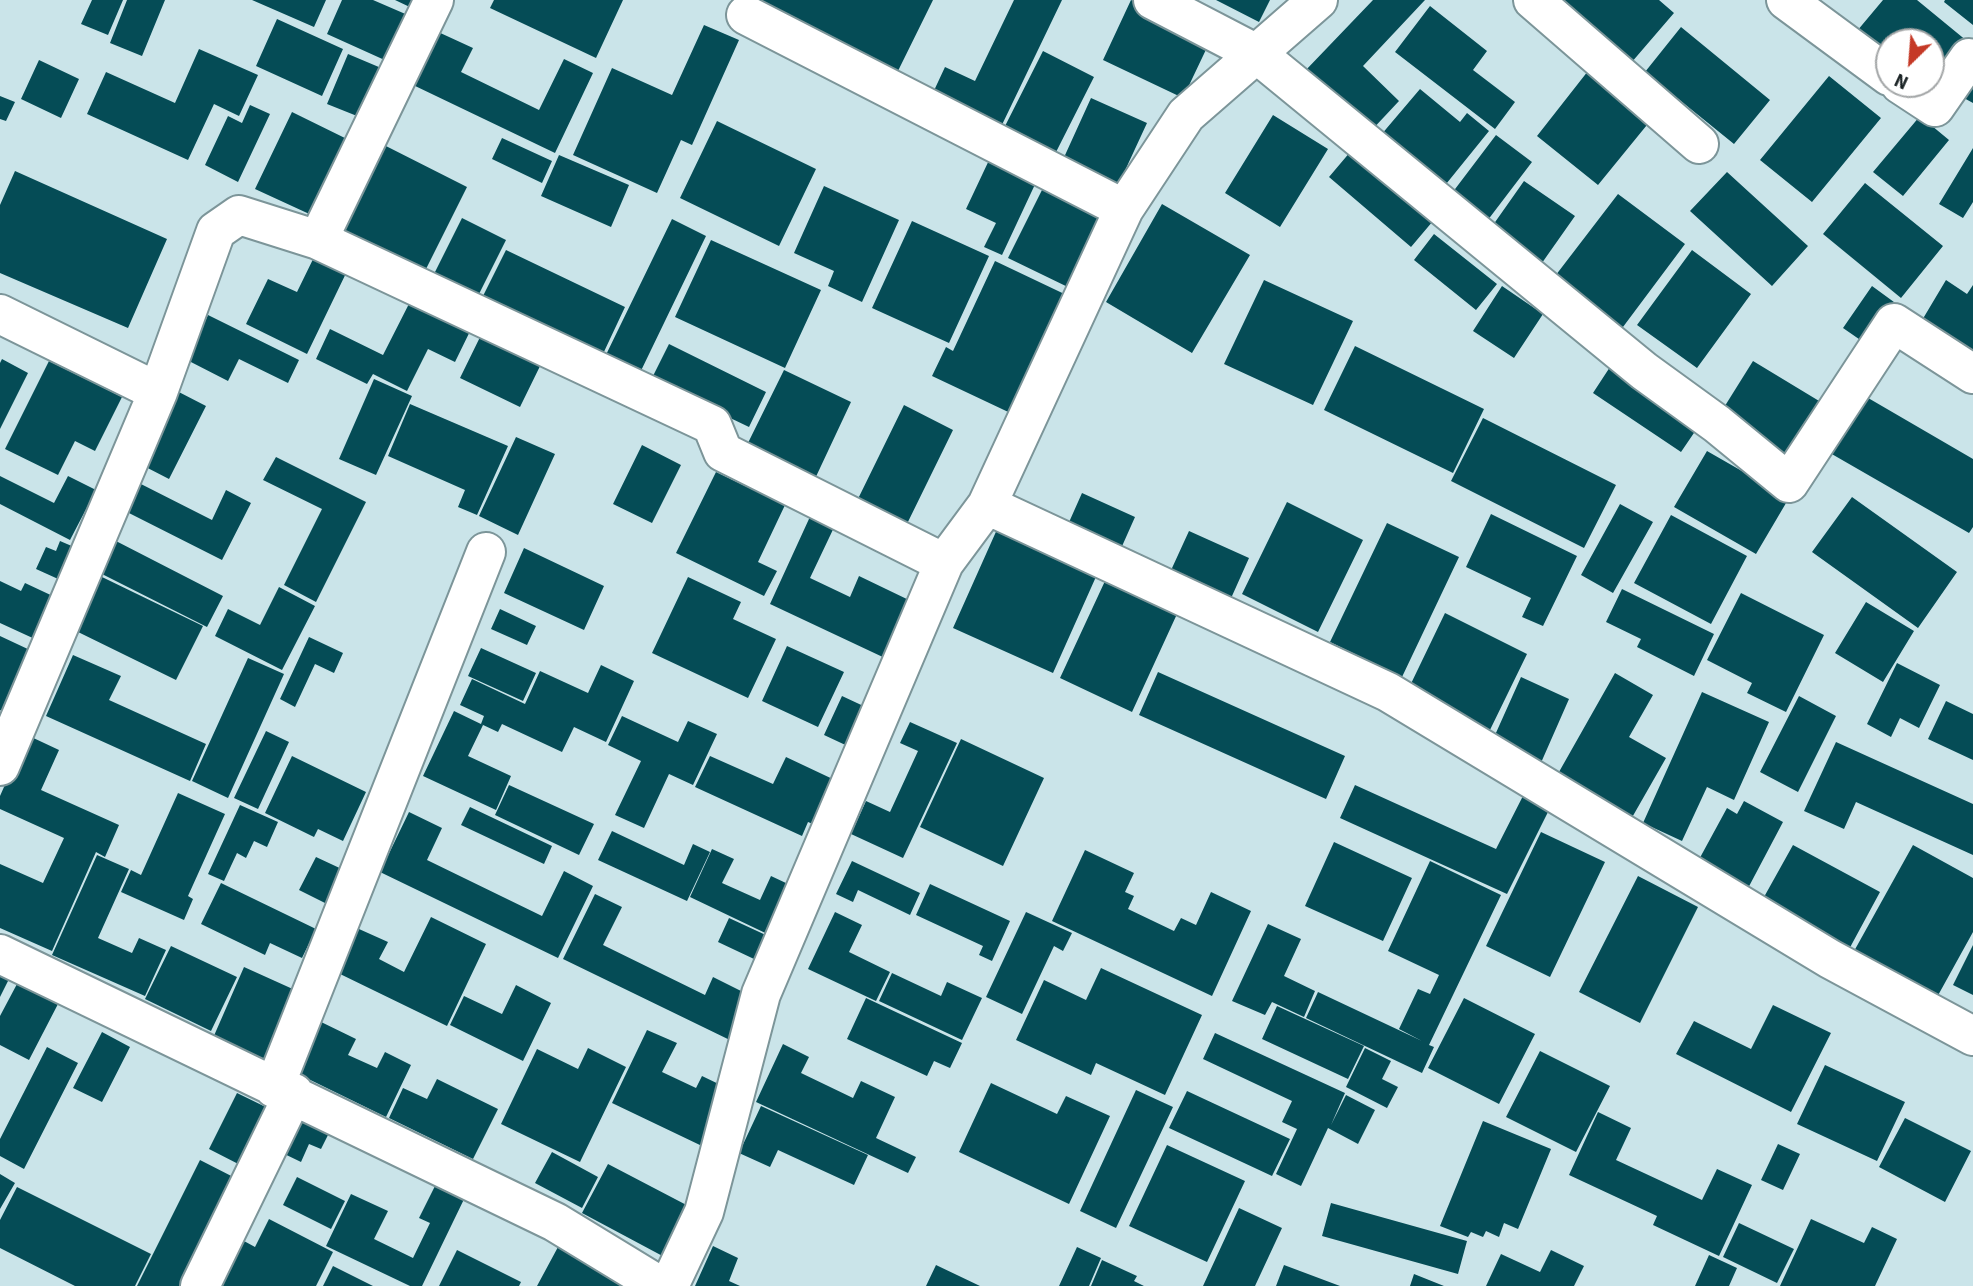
<!DOCTYPE html>
<html>
<head>
<meta charset="utf-8">
<style>
  body { margin:0 }
  #map { position:relative; width:1973px; height:1286px; overflow:hidden; background:#cae4e9; font-family:"Source Sans 3",sans-serif }
  canvas { display:block }
  .north { position:absolute; left:1875px; top:28px; width:70px; height:70px; box-sizing:border-box; background:#fff; border:2px solid #a3a6a7; border-radius:50%; rotate:205deg; font-size:19px; font-weight:700; line-height:28px; text-align:center; color:#182123 }
  .north::after { content:''; display:block; margin:auto; width:24px; height:32px; background:#c53926; clip-path:polygon(50% 0,100% 100%,50% 72%,0 100%) }
</style>
</head>
<body>
<div id="map">
<canvas width="1973" height="1286"></canvas>
<div class="north">N</div>
</div>
<script>
const ctx = document.querySelector('canvas').getContext('2d');
ctx.lineJoin = 'round';
function fillPath(path, color) { ctx.fillStyle = color; ctx.fill(path, 'evenodd'); }
const shape = rows => new Path2D(rows.map(r => 'M' + r).join(''));
function strokePath(path, color, width, dash) { ctx.strokeStyle = color; ctx.lineWidth = width; ctx.lineCap = dash ? 'butt' : 'round'; ctx.setLineDash(dash || []); ctx.stroke(path); }
fillPath(shape([
  [92,0,123,0,108,35,81,24],
  [127,0,165,0,142,56,110,43],
  [252,0,326,0,314,27],
  [342,0,373,0,410,16,389,62,327,34],
  [395,0,418,0,414,9],
  [494,0,623,0,596,58,490,8],
  [761,0,933,0,895,77,757,7],
  [1014,0,1062,0,999,131,931,97,945,67,975,81],
  [1131,0,1212,37,1183,98,1103,60],
  [1216,0,1270,0,1259,22],
  [1373,0,1425,0,1363,66,1399,101,1369,133,1304,72],
  [1558,0,1659,0,1674,13,1631,63],
  [1883,0,1917,0,1973,46,1934,94,1931,84,1931,42,1889,42,1889,57,1857,31],
  [1945,0,1973,0,1973,25,1944,2],
  [1430,6,1487,51,1473,70,1515,102,1495,129,1395,52],
  [277,19,343,49,322,96,256,66],
  [704,25,739,40,692,145,681,140,657,193,573,155,612,68,672,95],
  [1681,27,1770,100,1734,144,1645,72],
  [436,31,473,48,461,72,539,110,564,59,593,73,555,153,411,84],
  [199,49,258,75,239,116,214,104,188,160,87,114,106,72,175,103],
  [1043,51,1094,77,1052,160,1001,134],
  [348,54,393,73,372,122,327,104],
  [39,60,79,79,61,118,21,99],
  [1588,71,1651,120,1598,185,1537,136],
  [1829,76,1881,118,1812,202,1760,160],
  [1973,79,1973,103,1962,97],
  [1420,89,1460,122,1467,113,1489,131,1438,194,1375,142],
  [0,96,15,102,6,121,0,119],
  [1091,98,1147,123,1116,190,1061,164],
  [250,105,270,114,238,182,205,165,228,116,242,123],
  [292,112,353,142,318,218,255,189],
  [1273,115,1328,149,1280,227,1225,193],
  [1920,116,1949,140,1903,196,1873,172],
  [717,121,816,169,779,246,680,198],
  [1496,135,1532,162,1481,229,1446,201],
  [502,138,552,161,542,183,492,159],
  [378,142,467,187,425,271,336,227],
  [1973,148,1973,202,1963,218,1939,204],
  [1351,151,1433,221,1411,247,1329,177],
  [559,155,629,185,611,227,541,196],
  [991,156,1038,178,1002,255,984,247,996,223,966,209],
  [15,171,167,239,128,328,0,273,0,205],
  [1727,172,1808,246,1772,286,1690,211],
  [1524,181,1575,216,1537,270,1486,235],
  [1865,183,1943,246,1901,298,1823,234],
  [824,186,899,220,862,302,828,286,834,271,794,253],
  [1044,186,1109,217,1074,290,1008,258],
  [1618,194,1685,244,1617,335,1549,284],
  [1162,204,1250,255,1192,353,1106,302],
  [462,218,506,240,478,296,434,274],
  [672,219,706,236,637,379,602,363],
  [912,221,989,256,949,343,872,308],
  [1434,234,1497,284,1476,310,1414,260],
  [711,240,821,290,785,368,675,317],
  [318,249,350,265,307,354,246,324,268,279,297,292],
  [506,250,625,307,602,356,482,298],
  [1692,250,1751,294,1697,368,1637,325],
  [995,261,1077,300,1021,418,932,376,946,347,953,351],
  [1264,280,1353,321,1313,405,1224,364],
  [1946,280,1967,294,1973,285,1973,360,1918,327],
  [1502,286,1543,314,1514,358,1473,331],
  [1872,286,1898,305,1869,346,1843,328],
  [415,292,475,321,455,362,428,349,407,391,373,374,367,384,316,359,330,329,383,355],
  [208,315,299,360,288,383,239,359,228,381,187,360],
  [483,331,543,360,520,407,460,378],
  [669,344,766,392,749,427,651,380],
  [1355,346,1484,409,1453,473,1324,410],
  [2,359,28,373,0,429,0,363],
  [49,361,122,397,95,451,75,441,58,475,5,449],
  [1753,361,1829,407,1793,464,1718,417],
  [1610,367,1698,427,1681,452,1593,393],
  [784,370,851,402,813,483,745,449],
  [374,379,412,396,376,475,339,459],
  [173,389,206,406,169,479,136,462],
  [1863,395,1973,459,1973,527,1969,533,1830,453],
  [410,404,508,446,477,515,458,507,465,490,388,456],
  [904,405,953,430,903,532,854,507],
  [1483,418,1616,485,1584,548,1451,481],
  [516,437,555,454,518,535,479,516],
  [642,445,681,465,652,523,613,504],
  [1707,451,1789,498,1756,554,1674,507],
  [276,457,366,502,316,602,284,585,322,509,263,480],
  [716,472,785,505,758,562,777,571,764,596,676,553],
  [0,476,54,503,68,476,96,490,70,540,0,504],
  [135,481,212,520,226,490,251,503,222,560,121,509],
  [1082,493,1135,517,1119,553,1066,529],
  [1852,497,1957,572,1918,628,1812,552],
  [1287,502,1363,540,1318,632,1242,594],
  [1620,504,1653,522,1613,593,1581,575],
  [814,508,838,519,810,578,850,597,859,576,913,602,887,659,770,604],
  [1491,514,1577,556,1543,626,1522,617,1531,598,1466,567],
  [1671,515,1747,556,1711,624,1634,583],
  [1387,523,1459,557,1402,677,1330,642],
  [999,525,1099,570,1053,673,953,628],
  [1189,531,1249,558,1228,605,1167,579],
  [114,540,223,596,207,627,98,572],
  [60,541,81,550,67,583,36,569,46,547,56,551],
  [524,548,604,586,584,630,504,593],
  [102,577,203,626,176,680,76,631],
  [688,577,741,602,733,619,776,639,748,698,652,653],
  [0,581,21,591,25,583,57,598,37,640,0,623],
  [1105,581,1177,614,1132,712,1060,678],
  [279,587,315,606,282,670,215,636,228,609,260,625],
  [1622,589,1714,634,1694,676,1637,647,1641,639,1606,622],
  [1741,593,1824,635,1786,712,1747,693,1752,683,1707,660],
  [1866,602,1914,631,1883,682,1835,653],
  [500,609,536,626,527,645,491,629],
  [1445,613,1527,654,1488,734,1406,694],
  [0,636,32,651,3,712,0,710],
  [309,637,343,653,334,673,315,664,295,707,280,699],
  [787,646,844,672,818,727,762,701],
  [481,648,536,673,523,701,468,676],
  [73,655,121,676,109,700,206,744,190,781,46,716],
  [248,658,284,674,228,798,192,781],
  [1897,663,1940,685,1919,728,1900,718,1891,737,1867,724],
  [601,665,634,681,606,742,574,727,562,752,502,724,498,732,481,724,484,716,460,705,472,679,525,704,540,671,588,693],
  [1158,672,1345,756,1326,799,1139,715],
  [1615,673,1653,695,1629,737,1666,758,1630,821,1555,779],
  [1521,677,1569,699,1540,765,1491,744],
  [1702,692,1769,722,1734,800,1707,787,1682,841,1643,823],
  [842,696,872,710,854,749,824,735],
  [1799,696,1836,716,1798,792,1760,772],
  [1946,701,1973,714,1973,760,1928,739],
  [454,711,483,725,468,756,511,776,496,810,423,776],
  [622,716,678,742,688,721,717,734,693,785,669,774,644,828,615,815,641,761,608,745],
  [910,722,957,743,903,858,851,834,866,801,890,812,918,751,900,743],
  [266,731,289,742,258,809,234,798],
  [27,735,59,750,41,790,119,825,105,857,96,852,52,951,0,928,0,864,43,883,64,838,0,809,0,796],
  [961,739,1044,778,1003,866,920,827],
  [1836,742,1973,804,1973,855,1856,802,1844,829,1804,811],
  [292,756,366,792,343,841,318,829,314,837,265,813],
  [710,756,773,784,786,757,839,782,818,826,808,822,802,836,695,787],
  [509,785,594,824,579,855,495,815],
  [1355,785,1496,849,1525,792,1550,808,1507,894,1340,818],
  [178,793,225,814,188,896,193,899,184,920,121,892,131,870,141,875],
  [1744,801,1783,822,1746,892,1696,865,1727,808,1737,814],
  [240,805,278,822,267,847,254,841,246,858,237,853,224,881,208,874],
  [470,807,552,846,544,864,461,825],
  [409,812,442,828,427,860,542,916,564,871,593,886,558,958,380,872],
  [612,831,684,865,693,844,710,852,687,901,598,860],
  [1541,832,1605,862,1550,977,1486,946],
  [1334,842,1412,878,1383,941,1305,906],
  [1793,845,1880,892,1847,953,1759,906],
  [1913,845,1973,878,1973,932,1936,999,1853,953],
  [712,849,734,859,722,883,760,900,771,876,803,891,780,940,690,897],
  [1085,850,1134,873,1125,892,1134,896,1128,909,1174,931,1181,918,1196,925,1211,892,1251,911,1212,996,1052,921],
  [97,855,129,869,98,938,132,953,139,938,166,950,145,996,52,955],
  [316,857,346,871,329,905,299,890],
  [852,861,920,893,910,915,858,890,853,902,836,894],
  [1430,861,1501,895,1429,1045,1434,1047,1422,1073,1306,1018,1318,992,1422,1041,1399,1029,1418,989,1430,994,1439,975,1388,951],
  [1638,876,1698,907,1640,1023,1579,992],
  [221,883,316,929,302,958,270,943,265,955,201,924],
  [930,884,1010,921,992,961,979,955,983,946,916,915],
  [595,894,622,907,603,945,705,995,713,977,757,999,736,1043,563,959],
  [835,912,862,925,849,952,890,972,876,1001,808,969],
  [1026,912,1072,933,1063,951,1054,946,1022,1014,986,997],
  [431,917,486,944,447,1026,338,973,359,929,388,942,379,959,404,972],
  [729,918,783,943,771,967,718,942],
  [1268,924,1301,939,1284,976,1315,991,1304,1017,1272,1002,1265,1015,1232,1001],
  [1973,945,1973,995,1953,985],
  [171,946,237,977,211,1031,145,999],
  [244,967,306,995,276,1065,213,1038],
  [1101,968,1202,1015,1165,1095,1096,1063,1091,1075,1016,1040,1044,980,1086,1000],
  [892,973,941,996,947,982,982,998,962,1040,879,1001],
  [0,974,9,979,0,997],
  [17,984,58,1004,29,1060,0,1045,0,1016],
  [516,985,551,1003,523,1061,450,1025,464,996,502,1014],
  [866,998,962,1043,950,1068,934,1061,927,1076,847,1039],
  [1464,998,1535,1034,1499,1104,1428,1068],
  [1773,1005,1831,1033,1791,1112,1676,1054,1694,1021,1751,1049],
  [1277,1006,1364,1046,1348,1079,1262,1039],
  [317,1020,356,1039,348,1055,377,1068,385,1052,411,1065,386,1117,292,1071],
  [647,1030,677,1043,662,1072,696,1088,702,1076,729,1089,702,1146,612,1103],
  [102,1032,130,1047,102,1102,73,1088],
  [1215,1033,1345,1093,1331,1125,1346,1095,1375,1110,1358,1144,1328,1128,1301,1186,1276,1174,1297,1129,1282,1122,1292,1101,1203,1059],
  [783,1044,809,1057,801,1073,853,1098,861,1081,895,1097,876,1138,916,1157,908,1173,756,1102],
  [47,1047,78,1063,24,1169,0,1156,0,1139],
  [588,1048,626,1067,580,1162,501,1124,537,1049,578,1069],
  [1365,1048,1391,1061,1382,1079,1398,1087,1387,1108,1346,1087],
  [1540,1051,1610,1086,1576,1152,1506,1117],
  [1825,1065,1905,1102,1877,1161,1797,1124],
  [437,1079,498,1109,473,1159,389,1118,403,1088,427,1099],
  [991,1083,1057,1114,1066,1096,1110,1116,1069,1204,959,1152],
  [1136,1090,1173,1107,1116,1228,1080,1211],
  [1187,1091,1290,1139,1272,1176,1169,1128],
  [237,1093,280,1114,252,1171,209,1149],
  [761,1106,868,1155,854,1185,778,1150,770,1167,739,1153],
  [291,1108,332,1127,321,1149,309,1144,301,1162,272,1148],
  [1598,1112,1631,1128,1616,1160,1702,1200,1717,1169,1752,1185,1719,1256,1653,1225,1657,1216,1569,1175],
  [1905,1118,1971,1151,1945,1202,1879,1167],
  [1483,1121,1551,1149,1518,1229,1504,1223,1499,1237,1486,1231,1483,1237,1471,1232,1468,1237,1440,1226],
  [1778,1144,1800,1154,1783,1190,1761,1180],
  [1167,1145,1245,1181,1207,1262,1129,1226],
  [552,1152,598,1177,582,1208,535,1183],
  [200,1160,245,1183,193,1286,137,1286],
  [608,1164,696,1210,670,1260,582,1213],
  [0,1174,15,1183,0,1209],
  [297,1177,345,1201,331,1229,283,1205],
  [439,1178,467,1193,422,1286,410,1286,326,1246,351,1194,388,1211,374,1239,413,1258,430,1223,419,1218],
  [17,1187,151,1254,135,1286,75,1286,0,1248,0,1220],
  [1331,1203,1467,1241,1458,1274,1322,1236],
  [1239,1208,1282,1228,1255,1286,1203,1286],
  [269,1219,333,1252,316,1286,214,1286,225,1264,231,1267,244,1241,255,1247],
  [1811,1219,1864,1243,1872,1227,1897,1239,1875,1286,1780,1286],
  [1739,1223,1794,1249,1777,1283,1723,1257],
  [713,1246,738,1258,729,1281,740,1286,695,1286],
  [558,1247,633,1286,537,1286],
  [1077,1247,1101,1258,1089,1286,1059,1286],
  [457,1250,521,1282,519,1286,439,1286],
  [1551,1250,1584,1266,1574,1286,1486,1286,1501,1254,1540,1272],
  [1709,1255,1737,1268,1729,1286,1695,1286],
  [1102,1260,1137,1276,1134,1281,1144,1286,1091,1286],
  [936,1265,980,1286,926,1286],
  [1284,1265,1340,1286,1276,1286],
  [333,1266,373,1286,323,1286],
  [1414,1274,1444,1286,1410,1286]
]), '#054c56');
const minor = shape([
  [1153,0,1257,54,1644,371,1717,424,1789,483,1894,323,1973,374],
  [1533,0,1699,144],
  [1786,0,1889,76],
  [746,15,1124,209],
  [1900,84,1935,107,1969,58,1973,61],
  [318,240,434,0],
  [0,314,158,392],
  [987,505,1388,692,1830,959,1973,1036],
  [0,766,158,392,216,231,239,215,318,240,712,425,723,452,944,563],
  [0,954,555,1222,660,1286],
  [274,1088,486,552],
  [200,1286,294,1093],
  [669,1286,704,1212,761,994,944,563,987,505,1124,209,1186,115,1318,0]
]);
strokePath(minor, '#7c9599', 42);
strokePath(minor, '#fff', 38);
</script>
</body>
</html>
